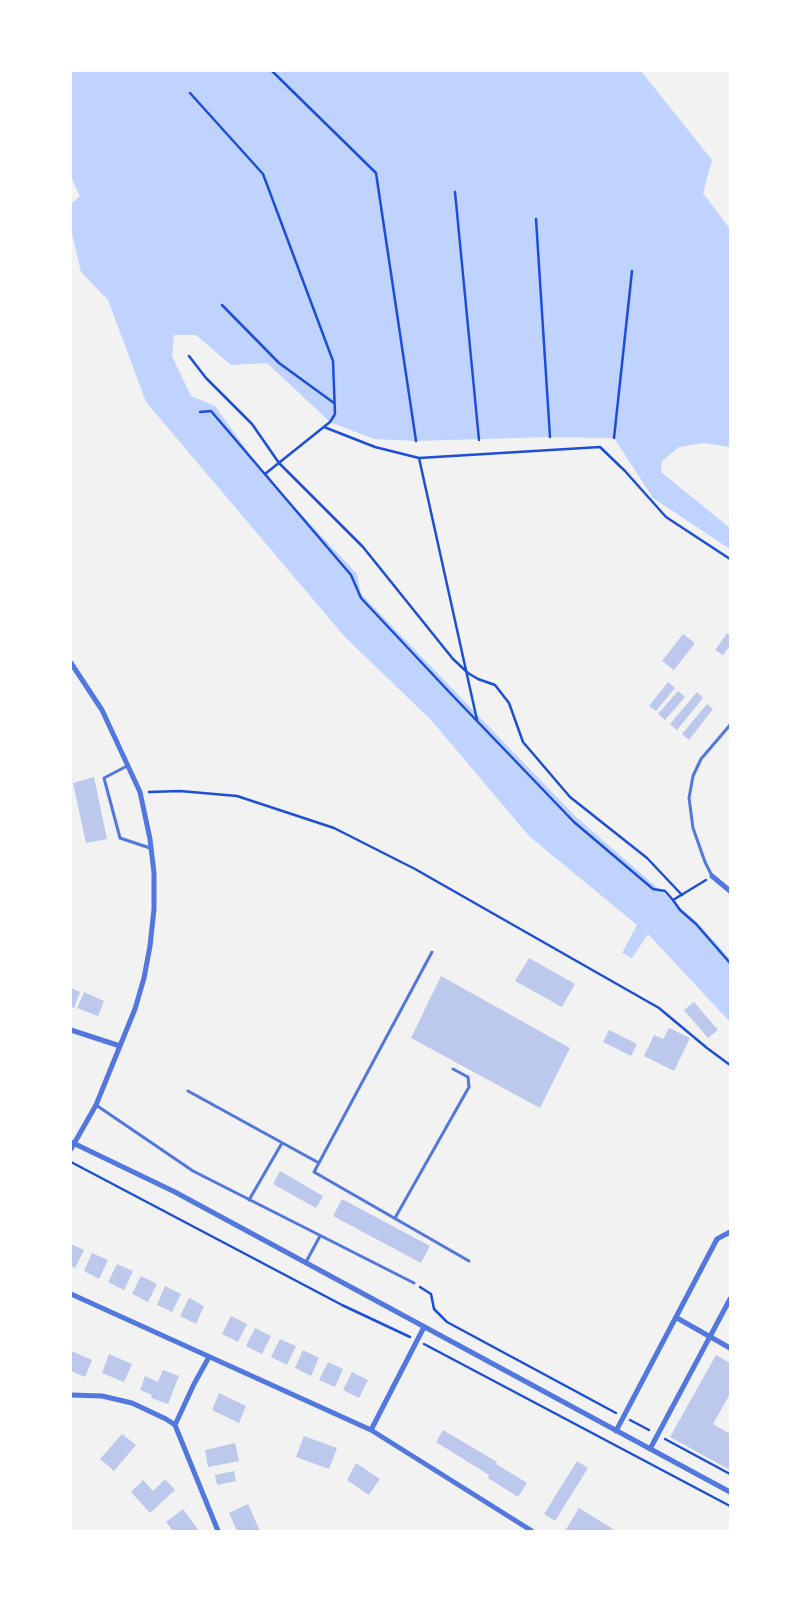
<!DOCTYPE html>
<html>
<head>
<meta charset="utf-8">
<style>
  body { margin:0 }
  #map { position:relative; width:801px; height:1602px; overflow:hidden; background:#f2f2f2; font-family:"DM Sans",sans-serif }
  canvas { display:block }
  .frame { position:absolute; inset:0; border:72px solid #fff; pointer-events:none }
</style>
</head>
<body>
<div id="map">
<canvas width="801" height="1602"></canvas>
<div class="frame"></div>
</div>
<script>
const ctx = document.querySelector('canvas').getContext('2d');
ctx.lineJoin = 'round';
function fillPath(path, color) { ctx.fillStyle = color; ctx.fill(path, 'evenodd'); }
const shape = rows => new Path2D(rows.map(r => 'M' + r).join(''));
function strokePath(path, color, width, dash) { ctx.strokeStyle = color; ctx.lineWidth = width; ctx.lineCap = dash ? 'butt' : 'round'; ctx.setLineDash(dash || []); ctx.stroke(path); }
fillPath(shape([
  [71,71,641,71,712,160,703,193,730,229,730,447,704,443,679,447,662,461,661,472,730,528,730,549,653,498,614,438,550,437,416,441,374,439,330,422,267,363,231,365,196,335,174,335,172,356,191,396,215,406,264,474,269,475,273,484,357,574,361,594,575,816,698,923,730,959,730,1022,648,934,632,958,622,953,637,925,529,836,431,720,344,636,146,402,108,300,81,272,71,229,71,204,80,196,71,177]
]), '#bfd3fe');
fillPath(shape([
  [727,633,730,635,730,645,723,655,715,650],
  [683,634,695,643,674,670,662,661],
  [668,682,675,688,656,711,649,706],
  [678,691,685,697,665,720,658,714],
  [697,692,703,698,677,730,670,724],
  [707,704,713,709,689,740,682,734],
  [94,777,107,839,86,843,73,783],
  [529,958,575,984,562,1007,515,981],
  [441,976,570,1048,540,1108,411,1038],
  [71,988,80,992,74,1008,71,1007],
  [84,992,104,1001,98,1016,77,1008],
  [694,1002,718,1030,708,1038,684,1010],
  [669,1028,690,1038,674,1071,644,1056,654,1035,663,1039],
  [609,1030,637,1044,631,1056,603,1042],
  [280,1171,323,1196,316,1208,273,1184],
  [342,1199,430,1246,421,1263,333,1216],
  [71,1244,84,1250,75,1268,71,1266],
  [92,1253,108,1260,99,1279,84,1271],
  [117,1264,133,1271,124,1290,108,1282],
  [141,1276,157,1284,148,1302,132,1294],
  [165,1286,181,1294,172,1312,157,1305],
  [189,1298,204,1306,196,1324,180,1316],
  [231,1316,247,1324,238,1342,222,1334],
  [255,1328,271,1336,262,1354,246,1346],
  [280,1339,296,1346,287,1365,271,1357],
  [303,1350,319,1358,311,1376,295,1368],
  [71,1351,92,1360,85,1377,71,1371],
  [109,1354,132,1364,124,1382,102,1373],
  [716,1355,730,1363,730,1394,713,1424,730,1434,730,1470,670,1437],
  [328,1362,343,1369,335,1387,319,1380],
  [163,1370,179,1376,168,1404,151,1398,152,1395,140,1390,145,1376,158,1382],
  [352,1372,368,1380,359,1398,343,1390],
  [219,1393,246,1406,239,1423,212,1410],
  [443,1430,497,1462,496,1464,527,1483,518,1497,488,1478,489,1475,436,1442],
  [122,1434,136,1445,114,1471,100,1459],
  [304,1436,337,1448,329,1469,296,1457],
  [235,1443,239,1461,208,1467,205,1450],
  [577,1461,588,1468,555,1521,544,1514],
  [356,1463,380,1479,369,1495,347,1480],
  [234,1471,236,1481,217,1485,215,1475],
  [165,1479,175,1490,150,1513,131,1492,143,1480,153,1491],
  [248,1504,260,1531,237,1531,229,1513],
  [579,1508,613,1529,612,1531,565,1531],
  [183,1509,199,1531,173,1531,166,1522]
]), '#bdc9ec');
strokePath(shape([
  [272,71,376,173,416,441],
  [190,93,263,174,333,361,335,414,330,422,265,474],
  [455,192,479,440],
  [536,219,550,437],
  [222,305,279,363,334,403],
  [189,356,206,378,252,424,279,463,363,547,453,659,468,673,478,679,495,685,509,703,523,742,570,797,647,858,682,895],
  [200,412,211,411,351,575,361,598,453,696,574,822,653,889,665,891,673,900,680,910,696,924,730,963],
  [324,427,375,447,419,458,600,447,625,471,666,517,730,559],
  [614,438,632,271],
  [419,458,477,720],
  [149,792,180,791,237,796,334,828,415,869,659,1008,707,1048,730,1065],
  [673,900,706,880],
  [71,1162,342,1305,410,1337],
  [420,1287,431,1294,434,1309,447,1322,616,1413],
  [424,1344,730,1506],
  [630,1420,649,1430],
  [665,1439,730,1474]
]), '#1d4ed8', 2.5);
strokePath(shape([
  [127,766,104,778,120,838,150,848],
  [712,876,705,862,693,828,689,798,693,776,701,759,730,725],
  [432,952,314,1172,469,1261],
  [188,1091,319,1163],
  [96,1105,193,1171,414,1283],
  [249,1200,282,1143],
  [395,1218,469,1087,468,1077,453,1069],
  [306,1262,320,1236]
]), '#5277de', 3);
strokePath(shape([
  [71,663,102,710,140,792,150,839,154,873,154,909,150,946,144,978,135,1009,96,1105,71,1149],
  [712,876,730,891],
  [71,1030,120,1046],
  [71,1142,175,1192,730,1492],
  [71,1294,371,1430,424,1327],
  [677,1318,730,1348],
  [209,1357,194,1384,175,1425,218,1531],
  [71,1395,102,1396,132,1403,166,1419,175,1425],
  [371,1430,532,1531],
  [616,1431,717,1239,730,1232],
  [650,1449,730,1299]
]), '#5277de', 5);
</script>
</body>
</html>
